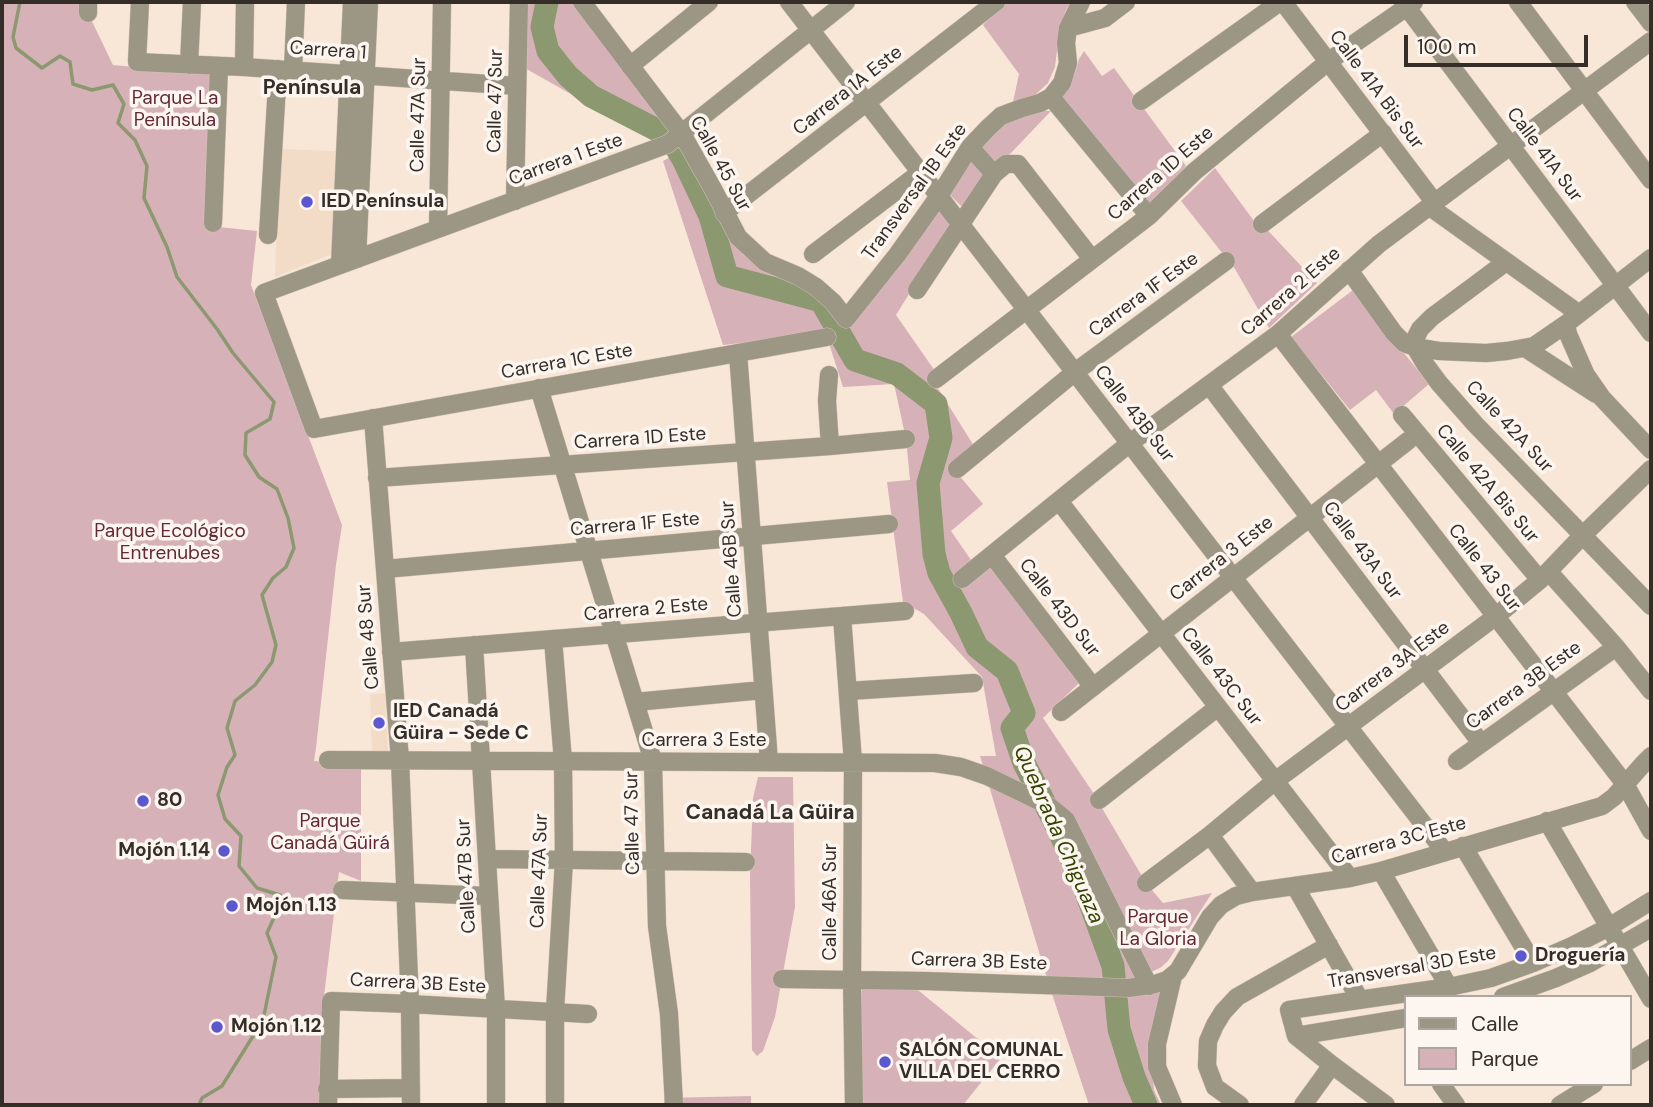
<!DOCTYPE html>
<html>
<head>
<meta charset="utf-8">
<style>
  body { margin:0 }
  #map { position:relative; width:1653px; height:1107px; overflow:hidden; background:#f8e7d7; font-family:"DM Sans",sans-serif }
  canvas { display:block }
  .frame { position:absolute; inset:0; border:4px solid #352e28; pointer-events:none }
  .legend { position:absolute; left:1404px; top:995px; width:228px; height:91px; box-sizing:border-box; background:#fdf6f0; border:2px solid #ada6a0; margin:0; padding:9px 12px; list-style:none; font-size:21px; color:#352e28 }
  .legend li { display:flex; align-items:center; gap:14px; height:35px }
  .legend b { width:35px; border:2px solid #ada6a0 }
  .scale { position:absolute; left:1404px; top:35px; width:184px; height:32px; box-sizing:border-box; border:4px solid #352e28; border-top:0; padding-left:9px; font-size:21px; line-height:24px; white-space:nowrap; color:#352e28; -webkit-text-stroke:5px #fdf6f0; paint-order:stroke }
</style>
</head>
<body>
<div id="map">
<canvas width="1653" height="1107"></canvas>
<div class="frame"></div>
<ul class="legend">
<li><b style="height:9px;background:#9c9785"></b>Calle</li>
<li><b style="height:19px;background:#d6b2b8"></b>Parque</li>
</ul>
<div class="scale">100 m</div>
</div>
<script>
const ctx = document.querySelector('canvas').getContext('2d');
ctx.lineJoin = 'round';
function fillPath(path, color) { ctx.fillStyle = color; ctx.fill(path, 'evenodd'); }
const shape = rows => new Path2D(rows.map(r => 'M' + r).join(''));
function strokePath(path, color, width, dash) { ctx.strokeStyle = color; ctx.lineWidth = width; ctx.lineCap = dash ? 'butt' : 'round'; ctx.setLineDash(dash || []); ctx.stroke(path); }
function label(font, color, halo, rows, align = 'center') {
  ctx.font = font + ' "DM Sans",sans-serif'; ctx.lineWidth = 7; ctx.setLineDash([]); ctx.textBaseline = 'middle'; ctx.strokeStyle = halo; ctx.fillStyle = color; for (const [text, x, y, turn = 0] of rows) {
    ctx.save(); ctx.translate(x, y); ctx.rotate((+turn || 0) * Math.PI / 180); ctx.textAlign = isNaN(turn) ? turn : align; if (halo) ctx.strokeText(text, 0, 0); ctx.fillText(text, 0, 0); ctx.restore();
  }
}
fillPath(shape([
  [279,149,338,151,335,253,275,277],
  [385,693,388,752,372,753,370,694]
]), '#f3dcc7');
fillPath(shape([
  [2,2,86,2,87,11,113,65,213,74,209,226,257,231,251,285,342,525,336,565,316,748,314,761,361,764,361,881,339,872,321,1021,319,1105,2,1105],
  [525,2,580,2,676,134,654,141,523,67],
  [1005,2,1071,2,1066,10,1060,26,1055,67,1048,83,1034,96,1013,102,1019,74,983,25],
  [1084,51,1102,76,1114,68,1186,166,1148,208,1059,103,1063,93,1075,73,1079,59],
  [1034,110,1051,111,1012,152,999,163,993,164,977,144,986,132],
  [687,148,716,209,743,255,823,296,848,327,936,204,952,225,896,315,935,371,934,382,974,446,953,468,983,504,951,531,980,573,991,566,1080,682,1043,718,1092,791,1146,883,1163,903,1212,893,1168,961,1160,968,1151,972,1164,989,1150,1049,1154,1090,1161,1105,1089,1105,1049,985,980,756,996,756,982,677,924,614,903,602,887,482,910,480,906,439,894,384,843,387,826,334,723,345,663,161],
  [969,156,987,176,964,209,946,191],
  [1215,168,1254,221,1259,221,1317,283,1269,328,1235,269,1181,201],
  [1353,290,1429,384,1394,414,1376,390,1350,410,1291,337],
  [758,777,793,777,795,907,775,1017,763,1051,757,1056,752,1050,750,876,753,798],
  [862,985,913,986,1001,1058,963,1105,861,1105],
  [751,1096,751,1105,664,1105,664,1098]
]), '#d6b2b8');
strokePath(shape([
  [20,2,13,37,16,48,42,68,60,56,70,62,73,84,92,90,113,85,124,104,118,123,135,140,147,166,144,198,167,247,177,277,217,329,233,353,274,402,270,419,246,433,245,455,259,477,277,489,288,518,294,548,286,567,273,578,262,595,276,645,272,662,255,685,235,701,227,728,235,755,227,767,218,795,225,819,241,836,239,866,257,888,280,895,278,909,267,933,276,957,263,1020,222,1086,202,1098,199,1105]
]), '#8b9870', 3.5);
strokePath(shape([
  [547,2,542,27,548,51,568,76,591,96,657,130,675,146,683,159,710,216,727,276,821,301,855,360,897,374,936,404,941,438,928,483,934,554,939,573,961,613,977,647,1007,671,1024,713,1012,728,1024,763,1058,829,1083,884,1113,966,1119,1029,1134,1077,1146,1105]
]), '#8b9870', 23);
const minor = shape([
  [140,2,137,62,244,67,517,86],
  [582,2,682,134,713,189,738,237,765,262,798,276,816,287,833,302,846,319,897,255,939,196,970,147,988,128,1001,116,1022,108,1040,103,1051,97,1062,83,1068,63,1066,43,1068,28,1081,2],
  [789,2,1445,852],
  [1283,2,1435,203],
  [1403,2,1651,333],
  [1518,2,1651,180],
  [1635,2,1651,23],
  [88,13,88,2],
  [1068,28,1105,18,1126,2],
  [189,65,192,2],
  [630,66,709,2],
  [244,67,245,2],
  [293,70,296,2],
  [1051,97,1149,216],
  [1141,101,1280,2],
  [970,147,994,174],
  [515,201,519,2],
  [1430,207,1578,313],
  [724,213,996,2],
  [213,223,219,66],
  [1262,224,1383,133],
  [438,229,442,2],
  [268,235,278,69],
  [813,254,921,172],
  [357,259,369,2],
  [340,265,352,2],
  [1349,270,1394,333,1404,343,1415,347,1439,351,1486,353,1507,351,1534,346,1566,324,1651,258],
  [917,290,994,174,1006,164,1018,164,1092,259],
  [1566,324,1568,334,1586,375,1602,398,1651,450],
  [1278,334,1625,784,1651,831],
  [827,337,314,429,264,293,668,144,846,2],
  [1415,347,1425,364,1439,383,1475,424,1651,606],
  [1415,347,1416,337,1420,329,1432,317,1506,262],
  [1525,348,1596,394],
  [738,353,769,762],
  [829,375,827,401,830,446],
  [936,379,1149,216,1194,172,1329,61,1414,2],
  [1209,385,1481,743],
  [539,388,653,761,657,926,669,1014,674,1105],
  [1402,415,1540,580],
  [373,418,400,760,410,1004,411,1105],
  [957,469,1075,372,1226,261],
  [377,478,830,446,906,439],
  [1059,501,1350,878],
  [992,555,1093,687],
  [385,569,889,524],
  [1549,572,1616,647,1651,691],
  [962,579,1130,443,1278,334,1379,244,1651,41],
  [842,616,853,762,852,980,854,1105],
  [553,639,563,761,564,860,555,1011,555,1105],
  [474,645,496,1009,496,1105],
  [391,652,905,611],
  [848,691,974,683],
  [635,702,763,690],
  [1061,712,1409,440],
  [328,760,935,763,961,767,987,776,1049,806,1066,820,1149,986],
  [1457,761,1616,647],
  [1099,800,1218,707],
  [1547,821,1651,999],
  [1210,835,1252,892],
  [1463,846,1533,963],
  [487,859,746,862],
  [1381,871,1449,987],
  [1146,883,1210,835,1275,781,1495,617,1540,580,1583,535,1651,469],
  [1295,886,1360,1000],
  [342,890,489,896],
  [782,979,925,981,1101,987,1129,988,1155,984,1167,980,1178,971,1210,917,1221,905,1236,896,1252,892,1350,878,1381,871,1602,806,1614,797,1644,763,1651,756],
  [1503,997,1556,978,1590,963,1651,928],
  [1296,1036,1406,1018],
  [1630,1061,1651,1048],
  [1441,1084,1456,1105],
  [327,1089,411,1088],
  [328,1105,331,1001,410,1004,588,1014],
  [1173,1105,1157,1067,1157,1044,1173,976],
  [1240,1105,1215,1087,1207,1066,1208,1041,1215,1025,1223,1012,1237,997,1329,945],
  [1303,1105,1332,1065],
  [1386,1105,1332,1065,1296,1036,1289,1010,1449,987,1491,978,1533,963,1572,946,1609,927,1651,901],
  [1560,1105,1594,1084]
]);
strokePath(minor, '#d1c2b4', 19);
strokePath(minor, '#9c9785', 18);
for (const [x, y, r, color] of [
  [307,202,7,"#5b57cf"],
  [379,723,7,"#5b57cf"],
  [143,801,7,"#5b57cf"],
  [224,851,7,"#5b57cf"],
  [232,906,7,"#5b57cf"],
  [1521,956,7,"#5b57cf"],
  [217,1027,7,"#5b57cf"],
  [885,1062,7,"#5b57cf"]
]) { const dot = new Path2D(); dot.arc(x, y, r, 0, 2 * Math.PI); ctx.fillStyle = color; ctx.fill(dot); strokePath(dot, '#fdf6f0', 2.5); }
label('19px', '#352e28', '#fdf6f0', [
  ["Carrera 1",328,51,4],
  ["Calle 41A Bis Sur",1376,90,53],
  ["Carrera 1A Este",848,91,-38],
  ["Calle 47 Sur",496,101,-89],
  ["Calle 47A Sur",419,115,-89],
  ["Calle 41A Sur",1544,155,53],
  ["Carrera 1 Este",566,160,-20],
  ["Calle 45 Sur",720,164,61],
  ["Carrera 1D Este",1161,174,-41],
  ["Transversal 1B Este",915,192,-54],
  ["Carrera 2 Este",1291,292,-41],
  ["Carrera 1F Este",1144,295,-36],
  ["Carrera 1C Este",567,362,-10],
  ["Calle 43B Sur",1134,414,52],
  ["Calle 42A Sur",1509,427,47],
  ["Carrera 1D Este",640,439,-4],
  ["Calle 42A Bis Sur",1487,484,50],
  ["Carrera 1F Este",635,525,-5],
  ["Calle 43A Sur",1362,551,53],
  ["Calle 46B Sur",732,559,-94],
  ["Carrera 3 Este",1222,559,-38],
  ["Calle 43 Sur",1484,568,52],
  ["Calle 43D Sur",1059,608,52],
  ["Carrera 2 Este",646,610,-5],
  ["Calle 48 Sur",369,637,-95],
  ["Carrera 3A Este",1393,667,-37],
  ["Calle 43C Sur",1221,677,52],
  ["Carrera 3B Este",1524,686,-36],
  ["Carrera 3 Este",704,741],
  ["Calle 47 Sur",633,823,-91],
  ["Carrera 3C Este",1399,841,-15],
  ["Calle 47A Sur",540,871,-88],
  ["Calle 47B Sur",467,876,-93],
  ["Calle 46A Sur",831,902,-90],
  ["Carrera 3B Este",979,962,2],
  ["Transversal 3D Este",1412,968,-10],
  ["Carrera 3B Este",418,984,3]
]);
label('19px', '#642736', '#fdf6f0', [
  ["Parque La",175,99],
  ["Península",175,121],
  ["Parque Ecológico",170,532],
  ["Entrenubes",170,554],
  ["Parque",330,822],
  ["Canadá Güirá",330,844],
  ["Parque",1158,918],
  ["La Gloria",1158,940]
]);
label('bold 19px', '#352e28', '#fdf6f0', [
  ["IED Península",321,202],
  ["IED Canadá",393,712],
  ["Güira - Sede C",393,734],
  ["80",157,801],
  ["Mojón 1.14",210,851,"right"],
  ["Mojón 1.13",246,906],
  ["Droguería",1535,956],
  ["Mojón 1.12",231,1027],
  ["SALÓN COMUNAL",899,1051],
  ["VILLA DEL CERRO",899,1073]
], 'left');
label('bold 21px', '#352e28', '#fdf6f0', [
  ["Península",312,88],
  ["Canadá La Güira",770,813]
]);
label('italic 21px', '#344300', '#fdf6f0', [
  ["Quebrada Chiguaza",1058,835,66]
]);
</script>
</body>
</html>
